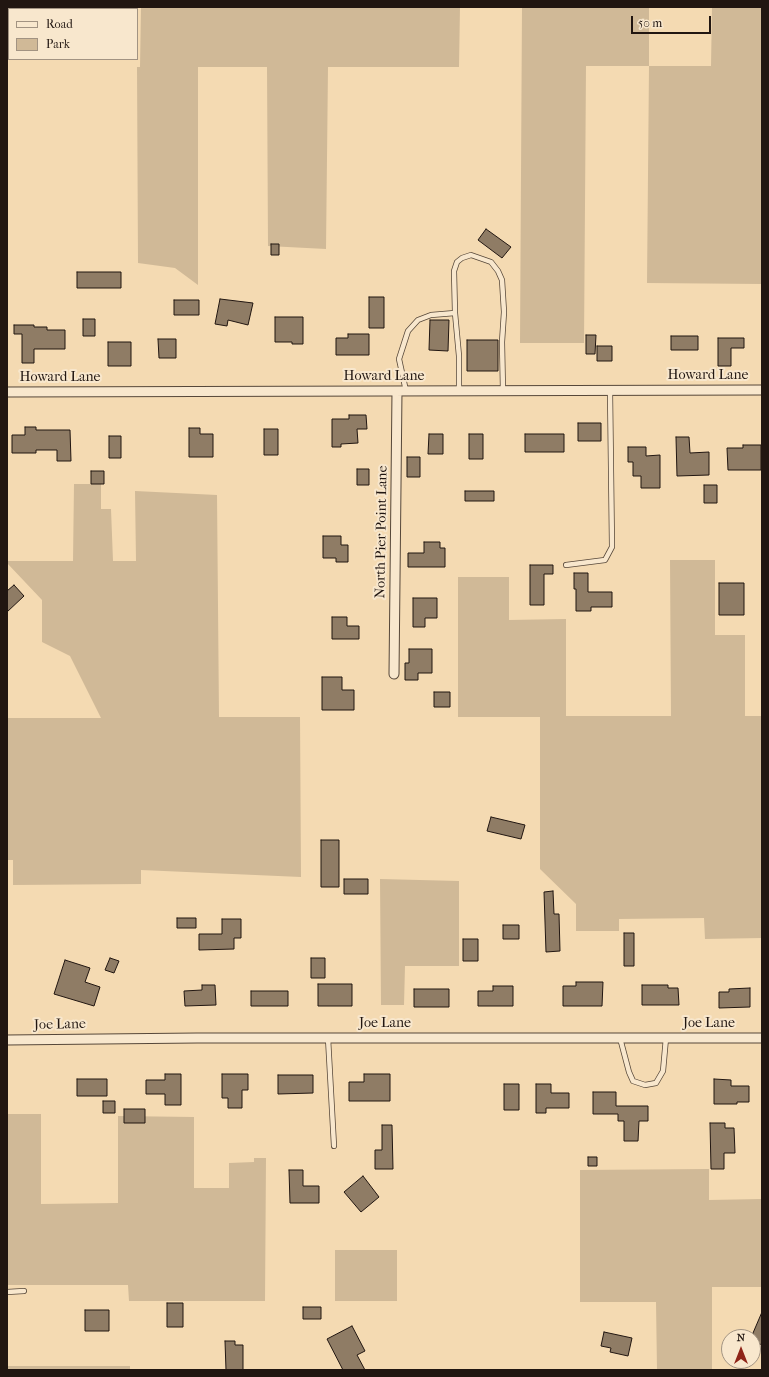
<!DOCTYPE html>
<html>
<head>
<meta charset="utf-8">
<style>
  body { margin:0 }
  #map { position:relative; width:769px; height:1377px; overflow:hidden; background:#f4dab2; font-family:"IM FELL French Canon",serif }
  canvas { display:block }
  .frame { position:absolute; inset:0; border:8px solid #211611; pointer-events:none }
  .legend { position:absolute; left:8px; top:8px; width:130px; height:52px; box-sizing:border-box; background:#f8e7cd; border:1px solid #a29382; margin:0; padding:5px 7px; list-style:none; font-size:12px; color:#211611 }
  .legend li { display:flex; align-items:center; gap:8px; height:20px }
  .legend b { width:20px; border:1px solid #a29382 }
  .north { position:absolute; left:721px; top:1329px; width:40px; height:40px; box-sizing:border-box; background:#f8e7cd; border:1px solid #a29382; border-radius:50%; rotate:0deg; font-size:11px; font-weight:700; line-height:16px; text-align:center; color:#211611 }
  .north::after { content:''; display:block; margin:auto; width:14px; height:18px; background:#8f2418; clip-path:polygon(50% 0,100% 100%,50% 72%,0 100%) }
  .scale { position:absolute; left:631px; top:16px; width:80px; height:18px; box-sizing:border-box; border:2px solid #211611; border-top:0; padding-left:5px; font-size:12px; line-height:14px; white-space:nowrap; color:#211611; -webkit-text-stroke:3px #f8e7cd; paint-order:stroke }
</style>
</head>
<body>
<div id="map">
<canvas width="769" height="1377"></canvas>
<div class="frame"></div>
<ul class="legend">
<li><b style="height:5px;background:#f8e7cd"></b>Road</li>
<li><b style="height:11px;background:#d0b997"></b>Park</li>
</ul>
<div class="north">N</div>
<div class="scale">50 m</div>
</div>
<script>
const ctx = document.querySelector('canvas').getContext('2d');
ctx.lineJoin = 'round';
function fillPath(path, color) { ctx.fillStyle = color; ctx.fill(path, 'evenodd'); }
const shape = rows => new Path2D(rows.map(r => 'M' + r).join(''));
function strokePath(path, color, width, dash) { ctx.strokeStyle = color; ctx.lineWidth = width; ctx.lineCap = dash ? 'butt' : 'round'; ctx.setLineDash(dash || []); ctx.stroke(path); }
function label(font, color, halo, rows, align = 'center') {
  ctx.font = font + ' "IM FELL French Canon",serif'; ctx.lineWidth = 4; ctx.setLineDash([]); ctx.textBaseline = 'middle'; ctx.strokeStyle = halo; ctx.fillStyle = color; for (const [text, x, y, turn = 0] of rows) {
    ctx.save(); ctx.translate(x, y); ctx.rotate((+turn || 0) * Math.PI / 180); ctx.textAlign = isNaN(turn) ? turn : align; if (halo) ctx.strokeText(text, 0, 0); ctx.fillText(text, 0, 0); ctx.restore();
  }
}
fillPath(shape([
  [141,7,460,7,459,67,328,67,326,249,268,246,267,67,198,67,198,285,175,268,138,263,137,67,140,67],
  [522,7,649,7,649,66,711,66,712,7,762,7,762,284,647,283,649,66,586,66,584,343,520,343],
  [74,484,101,484,101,509,111,509,113,561,136,561,135,491,217,495,219,717,300,717,301,877,141,870,141,884,13,885,13,860,7,860,7,718,101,718,70,656,42,642,42,600,7,563,7,561,73,561],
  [670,560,715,560,715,635,745,635,745,716,762,716,762,938,705,939,704,918,619,919,619,931,576,931,576,904,540,869,540,717,458,717,458,577,509,577,509,620,566,619,566,716,671,716],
  [380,879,459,881,459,966,405,966,404,1005,381,1005],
  [7,1114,41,1114,41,1204,118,1203,118,1116,194,1117,194,1188,229,1188,229,1163,254,1162,254,1158,266,1158,265,1301,129,1301,128,1285,7,1285],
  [709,1169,709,1200,762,1199,762,1287,712,1287,712,1370,657,1370,656,1302,580,1302,580,1170],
  [335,1250,397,1250,397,1301,335,1301],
  [7,1366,130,1366,130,1370,7,1370]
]), '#d0b997');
const building = shape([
  [486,229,511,247,502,258,478,240,486,229],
  [271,244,279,244,279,255,271,255,271,244],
  [77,272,121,272,121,288,77,288,77,272],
  [369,297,384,297,384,328,369,328,369,297],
  [220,299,253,303,248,325,228,320,227,326,215,324,220,299],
  [174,300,199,300,199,315,174,315,174,300],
  [275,317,303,317,303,344,292,344,292,342,275,342,275,317],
  [83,319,95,319,95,336,83,336,83,319],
  [430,320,449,320,448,351,429,350,430,320],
  [14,325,34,325,34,327,47,327,47,330,65,330,65,349,34,349,34,363,22,363,22,334,14,334,14,325],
  [348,334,369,334,369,355,336,355,336,338,348,338,348,334],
  [586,335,596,335,595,354,586,354,586,335],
  [671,336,698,336,698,350,671,350,671,336],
  [718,338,744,338,744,348,731,348,731,366,718,366,718,338],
  [158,339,176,339,176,358,159,358,158,339],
  [467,340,498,340,498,371,467,371,467,340],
  [108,342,131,342,131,366,108,366,108,342],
  [597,346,612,346,612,361,597,361,597,346],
  [349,415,366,415,367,429,357,429,358,443,341,444,341,447,332,447,332,419,349,419,349,415],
  [578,423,601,423,601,441,578,441,578,423],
  [25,427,36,427,36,430,70,430,71,461,57,461,57,450,36,450,36,453,12,453,12,435,25,435,25,427],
  [189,428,200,428,200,434,213,434,213,457,189,457,189,428],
  [264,429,278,429,278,455,264,455,264,429],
  [429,434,443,434,443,454,428,454,429,434],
  [469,434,483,434,483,459,469,459,469,434],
  [525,434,564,434,564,452,525,452,525,434],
  [109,436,121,436,121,458,109,458,109,436],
  [676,437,689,437,690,453,709,452,709,475,677,476,676,437],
  [743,445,761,445,761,470,728,470,727,448,743,448,743,445],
  [628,447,646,447,646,456,660,455,660,488,641,488,641,476,633,476,633,462,628,462,628,447],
  [407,457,420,457,420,477,407,477,407,457],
  [357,469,369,469,369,485,357,485,357,469],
  [91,471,104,471,104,484,91,484,91,471],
  [704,485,717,485,717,503,704,503,704,485],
  [465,491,494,491,494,501,465,501,465,491],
  [323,536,341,536,341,545,348,545,348,562,336,562,336,558,323,558,323,536],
  [424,542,440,542,440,548,445,548,445,567,408,567,408,553,424,553,424,542],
  [530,565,553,565,553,574,544,574,544,605,530,605,530,565],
  [574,573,588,573,588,592,612,592,612,607,591,607,591,611,576,611,576,589,574,589,574,573],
  [719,583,744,583,744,615,719,615,719,583],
  [14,585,24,596,7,612,7,591,14,585],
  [413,598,437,598,437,618,425,618,425,627,413,627,413,598],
  [332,617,347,617,347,626,359,626,359,639,332,639,332,617],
  [409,649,432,649,432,673,418,673,418,680,405,680,405,663,409,663,409,649],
  [322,677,342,677,342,690,354,690,354,710,322,710,322,677],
  [434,692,450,692,450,707,434,707,434,692],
  [491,817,525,825,521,839,487,831,491,817],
  [321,840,339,840,339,887,321,887,321,840],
  [344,879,368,879,368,894,344,894,344,879],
  [553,891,554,914,559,914,560,951,546,952,544,892,553,891],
  [177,918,196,918,196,928,177,928,177,918],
  [222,919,241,919,241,938,234,938,234,949,199,950,199,934,222,934,222,919],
  [503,925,519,925,519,939,503,939,503,925],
  [624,933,634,933,634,966,624,966,624,933],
  [463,939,478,939,478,961,463,961,463,939],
  [110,958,119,961,114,973,105,970,110,958],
  [311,958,325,958,325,978,311,978,311,958],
  [65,960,90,968,85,982,100,987,94,1006,54,994,65,960],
  [576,982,603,982,602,1006,563,1006,563,986,576,986,576,982],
  [318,984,352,984,352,1006,318,1006,318,984],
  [202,985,215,985,216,1005,185,1006,184,991,202,990,202,985],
  [642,985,668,985,668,988,678,988,679,1005,642,1005,642,985],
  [493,986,513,986,513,1006,478,1006,478,991,493,991,493,986],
  [750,988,750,1007,719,1008,719,992,729,992,729,989,750,988],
  [414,989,449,989,449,1007,414,1007,414,989],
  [251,991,288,991,288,1006,251,1006,251,991],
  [165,1074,181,1074,181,1105,165,1105,165,1094,146,1094,146,1080,165,1080,165,1074],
  [222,1074,248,1074,248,1090,242,1090,242,1108,228,1108,228,1098,222,1098,222,1074],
  [364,1074,390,1074,390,1101,349,1101,349,1082,364,1082,364,1074],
  [278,1075,313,1075,313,1093,278,1094,278,1075],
  [77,1079,107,1079,107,1096,77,1096,77,1079],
  [714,1079,731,1080,731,1086,749,1086,749,1102,737,1102,737,1104,714,1104,714,1079],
  [504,1084,519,1084,519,1110,504,1110,504,1084],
  [536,1084,551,1084,551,1093,569,1093,569,1108,546,1108,546,1113,536,1113,536,1084],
  [593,1092,616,1092,616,1106,648,1106,648,1121,639,1121,638,1141,624,1141,624,1121,618,1121,618,1114,593,1114,593,1092],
  [103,1101,115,1101,115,1113,103,1113,103,1101],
  [124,1109,145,1109,145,1123,124,1123,124,1109],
  [710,1123,725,1123,725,1128,734,1128,735,1153,724,1153,724,1169,711,1169,710,1123],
  [382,1125,392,1125,393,1169,375,1169,375,1150,382,1150,382,1125],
  [588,1157,597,1157,597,1166,588,1166,588,1157],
  [289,1170,303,1170,303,1186,319,1186,319,1203,290,1203,289,1170],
  [363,1176,379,1197,361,1212,344,1192,363,1176],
  [167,1303,183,1303,183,1327,167,1327,167,1303],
  [303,1307,321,1307,321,1319,303,1319,303,1307],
  [85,1310,109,1310,109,1331,85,1331,85,1310],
  [762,1312,762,1345,753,1341,753,1333,762,1312],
  [352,1326,365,1351,357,1355,365,1370,343,1370,327,1339,352,1326],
  [604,1332,632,1338,628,1356,610,1352,611,1348,601,1346,604,1332],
  [225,1341,235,1341,235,1345,243,1345,243,1370,226,1370,225,1341]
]);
fillPath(building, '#8f7c65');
strokePath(building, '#211611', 1);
const lane = shape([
  [406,391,399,359,408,331,418,320,431,315,455,313],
  [459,391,459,356,455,313,454,271,457,262,462,258,471,255,491,262,498,271,502,280,504,312,502,342,503,391],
  [566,565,605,560,612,547,610,390],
  [328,1038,334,1146],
  [620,1038,629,1072,633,1081,645,1085,656,1083,663,1071,666,1038],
  [7,1292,24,1291]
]);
const street = shape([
  [7,392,762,390],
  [394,674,397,391],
  [7,1040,197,1038,762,1038]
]);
strokePath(lane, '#564739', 6);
strokePath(street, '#564739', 11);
strokePath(lane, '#f8e7cd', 4.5);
strokePath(street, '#f8e7cd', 9);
label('14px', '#211611', '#f8e7cd', [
  ["Howard Lane",708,376],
  ["Howard Lane",384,377],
  ["Howard Lane",60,378],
  ["North Pier Point Lane",382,532,-89],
  ["Joe Lane",385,1024],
  ["Joe Lane",709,1024],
  ["Joe Lane",60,1025,-1]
]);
</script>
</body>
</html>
